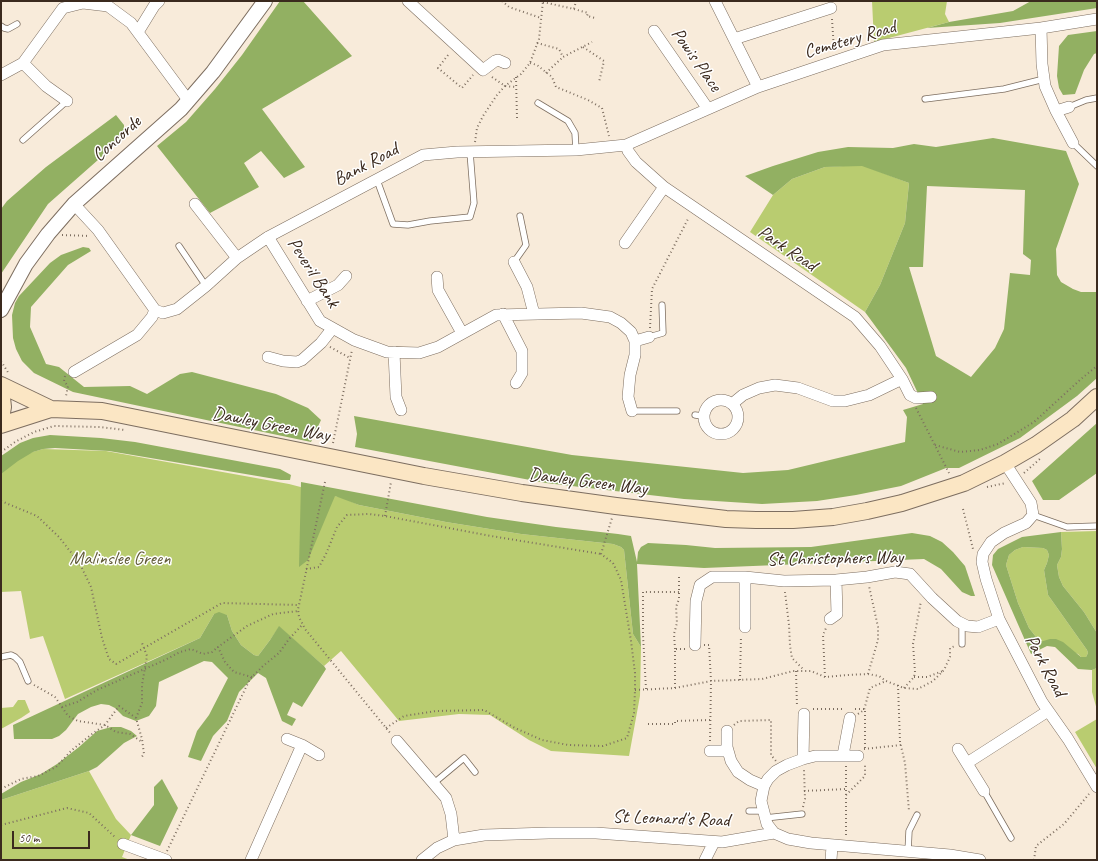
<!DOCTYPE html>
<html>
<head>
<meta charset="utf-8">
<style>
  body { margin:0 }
  #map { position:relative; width:1098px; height:861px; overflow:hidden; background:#f8ebda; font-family:Caveat,sans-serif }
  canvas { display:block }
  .frame { position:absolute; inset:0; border:2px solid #3b2a1e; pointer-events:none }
  .scale { position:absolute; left:12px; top:831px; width:78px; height:18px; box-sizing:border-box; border:2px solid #3b2a1e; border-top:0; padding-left:5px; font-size:12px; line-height:14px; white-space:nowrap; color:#3b2a1e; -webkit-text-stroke:3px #fff; paint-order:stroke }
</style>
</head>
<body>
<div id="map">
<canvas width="1098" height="861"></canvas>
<div class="frame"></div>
<div class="scale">50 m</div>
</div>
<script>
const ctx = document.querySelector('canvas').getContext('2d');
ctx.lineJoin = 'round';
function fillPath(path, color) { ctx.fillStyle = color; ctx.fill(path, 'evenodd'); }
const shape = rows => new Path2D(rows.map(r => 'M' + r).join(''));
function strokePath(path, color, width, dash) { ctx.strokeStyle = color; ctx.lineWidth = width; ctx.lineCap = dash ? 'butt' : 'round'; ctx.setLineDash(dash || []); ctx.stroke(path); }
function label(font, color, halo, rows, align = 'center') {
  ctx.font = font + ' Caveat,sans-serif'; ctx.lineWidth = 3; ctx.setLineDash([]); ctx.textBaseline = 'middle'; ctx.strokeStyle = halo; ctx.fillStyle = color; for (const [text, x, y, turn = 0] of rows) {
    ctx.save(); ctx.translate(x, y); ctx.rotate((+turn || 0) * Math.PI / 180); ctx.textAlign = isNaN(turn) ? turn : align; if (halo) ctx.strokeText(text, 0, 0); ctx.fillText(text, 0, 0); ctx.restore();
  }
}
fillPath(shape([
  [872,1,947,1,945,14,949,22,874,42],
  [862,165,909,183,905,223,880,285,865,312,750,232,773,195,792,179,825,167],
  [43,449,106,451,289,484,343,498,359,505,446,522,521,534,613,544,621,547,624,550,633,634,641,647,640,696,629,756,551,751,529,740,490,715,459,714,399,721,341,651,324,666,279,627,270,640,258,656,254,655,241,645,232,631,227,615,214,614,200,638,65,699,43,636,30,639,21,591,1,592,1,461],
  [1097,531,1097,633,1084,612,1063,586,1059,577,1057,565,1061,557,1062,549,1061,532],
  [1023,547,1043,548,1047,550,1049,555,1047,563,1044,570,1048,595,1087,650,1088,653,1086,657,1081,657,1078,654,1040,642,1029,628,1018,603,1006,565,1009,555,1015,550],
  [1097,668,1097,710,1092,692,1092,670],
  [18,700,25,700,30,712,21,718,1,729,1,708,13,707],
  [1097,719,1097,769,1075,732],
  [89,771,116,819,131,835,122,857,130,860,1,860,1,800]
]), '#b9cc70');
fillPath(shape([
  [280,1,303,1,352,56,262,109,305,167,284,178,261,151,244,163,259,187,210,213,157,146,186,122,215,89,242,55],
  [1031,1,1097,1,1097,8,1000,23,927,28,949,22,1013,11],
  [1097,31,1097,53,1094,54,1084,70,1075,94,1063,95,1059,88,1057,76,1059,46,1068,35],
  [116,115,124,125,124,137,48,204,1,274,1,209,7,201,46,167],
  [993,138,1066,151,1079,184,1056,249,1057,275,1061,282,1073,289,1081,292,1097,292,1097,378,1077,396,1020,438,959,468,946,468,901,486,856,495,817,501,762,504,684,499,546,483,355,447,357,434,354,416,572,455,743,473,788,470,905,442,907,417,903,410,923,404,906,368,865,312,880,285,905,223,909,183,862,166,825,167,792,179,773,195,745,176,773,166,818,152,848,147,893,148,914,144,936,147],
  [927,186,1025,190,1023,254,1031,260,1030,275,1010,273,1004,329,995,348,971,377,936,356,909,267,923,267],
  [83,247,89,248,91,251,68,265,31,307,30,327,46,364,59,367,84,387,130,386,147,394,180,374,192,372,276,394,308,408,321,420,311,442,73,392,34,373,22,361,16,349,13,338,12,315,15,303,19,296,50,263,61,255],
  [1097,423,1097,473,1059,500,1043,500,1032,481],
  [50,435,101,438,135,442,280,469,291,475,290,480,281,480,109,451,55,448,43,449,33,452,18,461,1,474,1,456,7,452,20,443,33,438],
  [301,482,487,517,556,527,618,534,631,536,637,562,638,552,641,547,648,543,686,545,715,548,811,547,912,533,930,536,942,542,953,552,965,566,975,596,971,596,962,592,941,569,924,559,704,568,637,564,641,647,633,634,624,550,621,547,613,544,521,534,446,522,359,505,335,496,308,560,299,567],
  [1061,532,1062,549,1061,557,1057,565,1059,577,1063,586,1084,612,1097,633,1097,668,1092,670,1078,669,1055,647,1047,646,1031,654,992,565,993,555,998,549,1022,537],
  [1023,547,1043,548,1047,550,1049,555,1047,563,1044,570,1048,595,1087,650,1088,653,1086,657,1081,657,1063,642,1056,639,1050,639,1040,642,1029,628,1018,603,1006,565,1009,555,1015,550],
  [219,612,227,615,232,631,241,645,254,655,258,656,270,640,279,626,324,666,326,669,302,707,293,702,287,715,296,719,292,726,282,721,266,678,258,673,239,692,227,721,213,736,201,761,188,757,197,731,209,715,228,678,212,662,204,661,159,682,156,706,149,716,136,721,123,716,115,708,109,705,101,704,91,707,78,714,66,730,59,736,52,739,14,739,13,725,200,638,214,614],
  [111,727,121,727,131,731,137,736,124,743,97,767,89,771,1,800,1,794,21,782,41,774,57,764,79,747,97,731],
  [162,779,178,808,160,846,131,835,154,805,154,787]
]), '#92b062');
const service = shape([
  [1,26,4,28,8,29,17,24],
  [925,99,1004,89,1044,79],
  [538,103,568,121,575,133,576,150],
  [1069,107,1086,100,1097,98],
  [23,140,67,101],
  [1073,143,1097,166],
  [377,180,393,224,408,225,430,221,470,217,474,203,470,152],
  [179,246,206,286],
  [514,262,526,245,520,216],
  [649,337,663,333,662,305],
  [632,411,677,411],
  [695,415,703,416],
  [1033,515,1067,527,1097,526],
  [962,644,962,624],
  [1,657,11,655,15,657,20,662,28,681],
  [434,783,464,758,475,772],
  [984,791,1011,838],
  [749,811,763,811],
  [765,818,802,814],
  [908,852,909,831,917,815]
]);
const minor = shape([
  [408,1,483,70,495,61,498,60,505,63],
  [715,1,758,87],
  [1041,28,1042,64,1045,86,1056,111,1073,143],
  [654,31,708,109],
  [138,32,154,6,159,1],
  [734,39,831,8],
  [23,63,46,86,67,101],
  [1,75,23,63,63,8,83,3,108,6,131,23,188,100],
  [1056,111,1069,107],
  [626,145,628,151,636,162,664,187,855,317,880,346,902,379,910,395,916,398,931,397],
  [74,204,98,230,155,310,163,313,177,309,206,286,237,258,268,237,423,155,457,152,576,150,626,145,758,87,883,45,1041,28,1097,19],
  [195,204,237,258],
  [268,237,320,321,354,340,387,352,419,353,438,347,496,315,581,313,610,317,621,323,631,332,635,341,635,355,630,375,628,397,632,411],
  [625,243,664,187],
  [514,262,527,287,534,314],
  [437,277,438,290,462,333],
  [307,301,338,285,346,276],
  [503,314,522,351,522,373,516,383],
  [635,341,649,337],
  [394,352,396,397,401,410],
  [268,357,283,361,297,362,302,360,321,343,332,329],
  [74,372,137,335,152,317,155,310],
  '704 417a17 17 0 1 1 34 0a17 17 0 1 1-34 0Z',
  [732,404,743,395,759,388,775,385,798,388,833,401,845,401,869,395,902,379],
  [1005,463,1031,503,1033,515,1026,523,1004,533,991,542,983,554,982,562,986,579,999,619,1042,702,1068,739,1097,787],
  [745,577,745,627],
  [830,619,837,614,836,580],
  [695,645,696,601,700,585,712,577,745,577,784,581,836,580,867,577,895,572,910,574,932,598,957,621,967,626,978,627,999,619],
  [727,731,727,747,731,761,738,772,750,780,764,786],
  [287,739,302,745,319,755],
  [397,741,446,798,451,814,454,840,437,848,422,860],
  [958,749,984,791],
  [710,751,728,751],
  [843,755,850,718],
  [803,759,804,714],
  [967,763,1048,711],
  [774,833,767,824,761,801,764,786,768,779,776,771,787,765,803,759,815,756,858,756],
  [454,840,484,835,549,833,596,833,722,842,774,833,788,839,811,843,950,855,980,860],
  [123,844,166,860],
  [251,860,302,745],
  [705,860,714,842],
  [831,860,832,846]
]);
const tertiary = shape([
  [1,310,26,264,48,234,74,204,181,109,213,72,265,1]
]);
const secondary = shape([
  [1,385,51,409,102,411,424,476,522,493,616,506,726,519,756,520,793,520,833,517,867,511,902,503,964,483,1005,463,1036,445,1073,419,1097,397],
  [1,389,3,407,1,418],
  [1,425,51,409]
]);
strokePath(service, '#7d6e60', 7);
strokePath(minor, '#7d6e60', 12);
strokePath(tertiary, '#7d6e60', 16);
strokePath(secondary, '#7d6e60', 18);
strokePath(shape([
  [470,1,472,1],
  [502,1,509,7,541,18],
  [543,2,574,9,576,1],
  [574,9,588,13,587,16,595,18],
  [832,19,834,50],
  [537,43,559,49,563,57,592,42],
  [583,47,604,61,599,82],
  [448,55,438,68,462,88,473,75],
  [530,63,537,65,552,77,556,87,588,100,602,108,609,136],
  [546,73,563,57],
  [492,77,505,86,516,87],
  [516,77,517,118],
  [475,142,477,128,483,116,497,95,505,86,521,74,530,63,539,39,543,1],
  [62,235,90,236],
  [650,328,652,289,689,217],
  [330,347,350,358],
  [1,361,9,374],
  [65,376,64,381,68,386,66,396],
  [916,408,949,473],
  [333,443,352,350],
  [935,445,960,452,980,450,998,444,1034,422,1081,379,1097,366],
  [1,452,15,442,34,432,54,426,100,427,125,430],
  [1024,473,1041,458],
  [325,482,299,605,298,609,299,617,305,629,391,734],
  [987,487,1006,483],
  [1,501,37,516,59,537,80,564,91,587,102,638,109,659,116,664,222,603,299,605],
  [963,509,973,549],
  [385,516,391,482],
  [306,569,319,567,326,554,337,527,347,515,369,514,385,516,491,536,601,554],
  [785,592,789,625,790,646,792,658,804,670],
  [704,645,709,645,711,681,710,742],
  [675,649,674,634,677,623,676,607,679,599,679,577],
  [796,671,797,707],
  [868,674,878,640,878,627,869,586],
  [252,677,234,672,225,662,218,647,247,626,273,614,298,611],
  [825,677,823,635,826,628],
  [914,677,927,677,943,671],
  [740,680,741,636],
  [34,685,55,697,62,707,77,702,97,690,165,660,180,652,191,649,203,654,212,652,218,647],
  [898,685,900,742,905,763,909,811],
  [675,688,675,649,685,649],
  [904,688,914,677,915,672,913,644,921,601],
  [646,689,643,635,643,592,679,592],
  [635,690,675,688,711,681,762,679,793,671,811,671,825,677,848,675,868,674,879,676,886,681,904,688,918,689,933,681,944,670,950,657,950,648,955,646],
  [62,707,68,716,78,721,105,725,116,732,130,734,142,742],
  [813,709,845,709],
  [855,709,865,709,865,749],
  [858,714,864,710,870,688,886,681],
  [136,718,142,703,142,685,147,656,142,643],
  [648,724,675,724,675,721,710,720],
  [734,725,739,721,771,720,771,755,776,761],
  [386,728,404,716,436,711,484,710,515,728,542,740,568,745,603,746,627,738,634,713,635,690,635,673,631,641,621,580,613,563,601,554,612,518],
  [864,749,901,745],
  [846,766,846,836],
  [1,789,21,779,38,776,56,767,72,750,92,734,105,725,119,706,136,718,142,739,144,754,141,758],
  [804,791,846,789],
  [846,795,865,776,865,763],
  [803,807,805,799,804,770],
  [1,825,67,808,89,813,116,838],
  [167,851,250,679,263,666,279,653,289,639,303,624],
  [1034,860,1036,846,1064,824,1089,794]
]), '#7d6e60', 2, [1, 3]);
strokePath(service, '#fff', 5.5);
strokePath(minor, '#fff', 11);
strokePath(tertiary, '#fff', 14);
strokePath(secondary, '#fbe6c4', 16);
label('19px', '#3b2a1e', '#fff', [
  ["Cemetery Road",850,40,-16],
  ["Powis Place",696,60,55],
  ["Concorde",117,139,-42],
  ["Bank Road",366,165,-28],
  ["Park Road",787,249,34],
  ["Peveril Bank",313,273,57],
  ["Dawley Green Way",271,425,11],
  ["Dawley Green Way",588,482,7],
  ["St Christophers Way",835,559,-1],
  ["Park Road",1045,666,62],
  ["St Leonard's Road",671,819,2]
]);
label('19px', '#615b37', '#fff', [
  ["Malinslee Green",120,559]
]);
</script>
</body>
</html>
